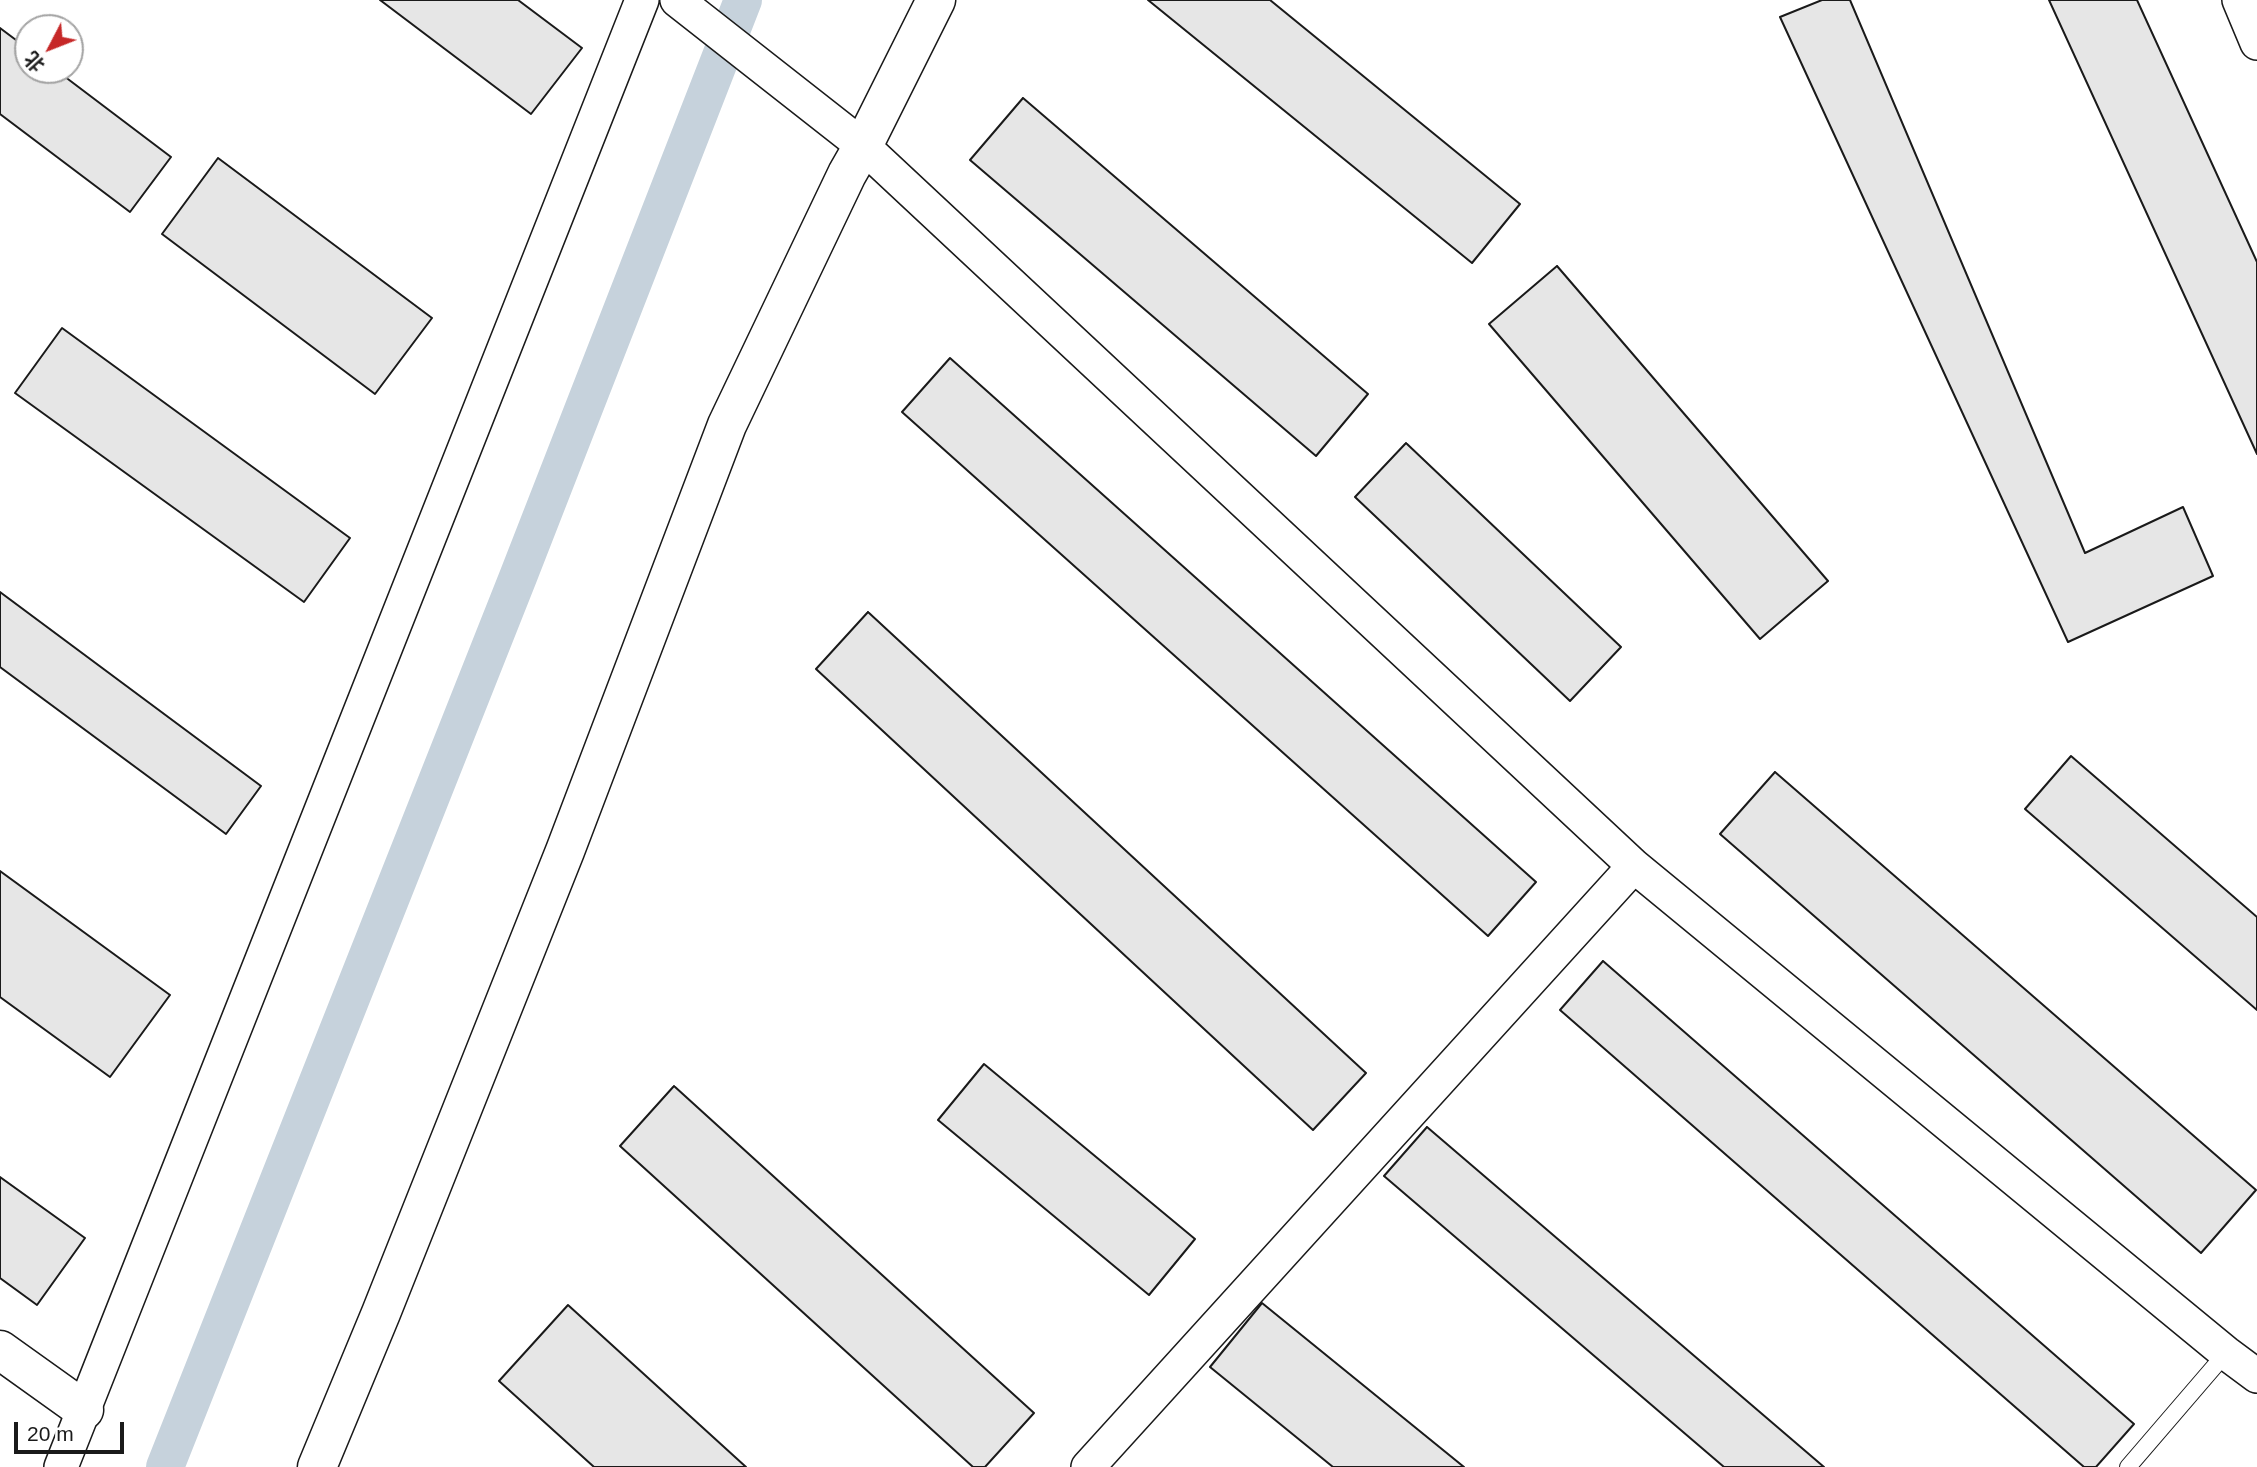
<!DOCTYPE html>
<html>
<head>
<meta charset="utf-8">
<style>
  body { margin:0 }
  #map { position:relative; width:2257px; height:1467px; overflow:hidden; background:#fff; font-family:Arial,"Noto Sans SC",sans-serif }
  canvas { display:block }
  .north { position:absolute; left:14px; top:14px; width:70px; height:70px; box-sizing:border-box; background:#fff; border:2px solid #a3a3a3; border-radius:50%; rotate:228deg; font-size:19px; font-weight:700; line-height:28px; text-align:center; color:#1a1a1a }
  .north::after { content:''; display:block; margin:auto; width:24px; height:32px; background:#c62828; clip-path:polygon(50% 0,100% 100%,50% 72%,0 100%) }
  .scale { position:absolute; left:14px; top:1422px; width:110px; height:32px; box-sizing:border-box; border:4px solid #1a1a1a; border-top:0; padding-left:9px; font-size:21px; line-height:24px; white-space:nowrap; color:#1a1a1a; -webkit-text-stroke:5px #fff; paint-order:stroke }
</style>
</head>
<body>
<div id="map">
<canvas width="2257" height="1467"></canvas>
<div class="north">北</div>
<div class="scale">20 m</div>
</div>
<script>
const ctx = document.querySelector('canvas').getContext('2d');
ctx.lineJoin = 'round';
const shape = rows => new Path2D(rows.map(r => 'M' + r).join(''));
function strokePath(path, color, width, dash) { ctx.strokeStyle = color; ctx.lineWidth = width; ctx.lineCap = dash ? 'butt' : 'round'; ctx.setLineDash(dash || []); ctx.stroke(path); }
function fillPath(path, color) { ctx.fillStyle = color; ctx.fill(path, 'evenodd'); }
strokePath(shape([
  [165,1467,518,577,743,0]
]), '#c6d2dc', 38);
const building = shape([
  [380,0,518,0,582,48,531,114,380,0],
  [1148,0,1270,0,1520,204,1472,263,1148,0],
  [1822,0,1850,0,2085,553,2183,507,2213,576,2068,642,1780,17,1822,0],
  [2049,0,2137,0,2257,262,2257,454,2049,0],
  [0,28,28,49,28,70,56,70,171,157,130,212,0,114,0,28],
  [1023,98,1368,394,1316,456,970,160,1023,98],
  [218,158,432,318,375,394,162,234,218,158],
  [1557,266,1828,581,1760,639,1489,324,1557,266],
  [62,328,350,538,304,602,15,393,62,328],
  [950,358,1536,882,1488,936,902,412,950,358],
  [1406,443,1621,647,1570,701,1355,497,1406,443],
  [0,592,261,786,226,834,0,667,0,592],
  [868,612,1366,1073,1313,1130,816,669,868,612],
  [2071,756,2257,917,2257,1010,2025,809,2071,756],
  [1775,772,2256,1190,2201,1253,1720,834,1775,772],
  [0,871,170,995,110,1077,0,997,0,871],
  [1603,961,2134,1424,2096,1467,2084,1467,1560,1010,1603,961],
  [984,1064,1195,1239,1149,1295,938,1120,984,1064],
  [674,1086,1034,1413,985,1467,973,1467,620,1146,674,1086],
  [1427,1127,1824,1467,1724,1467,1384,1176,1427,1127],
  [0,1177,85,1238,37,1305,0,1278,0,1177],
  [1262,1303,1464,1467,1333,1467,1210,1367,1262,1303],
  [568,1305,746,1467,594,1467,499,1381,568,1305]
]);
fillPath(building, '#e6e6e6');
strokePath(building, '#1a1a1a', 2);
const service = shape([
  [2128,1467,2226,1353]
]);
const minor = shape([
  [677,0,863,146,1634,866,2226,1353,2257,1376],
  [2239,0,2257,43],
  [61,1467,642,0],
  [1088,1467,1634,866]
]);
const tertiary = shape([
  [0,1350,84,1410]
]);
const secondary = shape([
  [317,1467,381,1313,565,851,727,425,847,174,863,146,936,0]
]);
strokePath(service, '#1a1a1a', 18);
strokePath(minor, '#1a1a1a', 36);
strokePath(tertiary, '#1a1a1a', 41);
strokePath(secondary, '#1a1a1a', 41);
strokePath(service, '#fff', 16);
strokePath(minor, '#fff', 33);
strokePath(tertiary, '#fff', 38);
strokePath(secondary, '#fff', 38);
</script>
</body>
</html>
